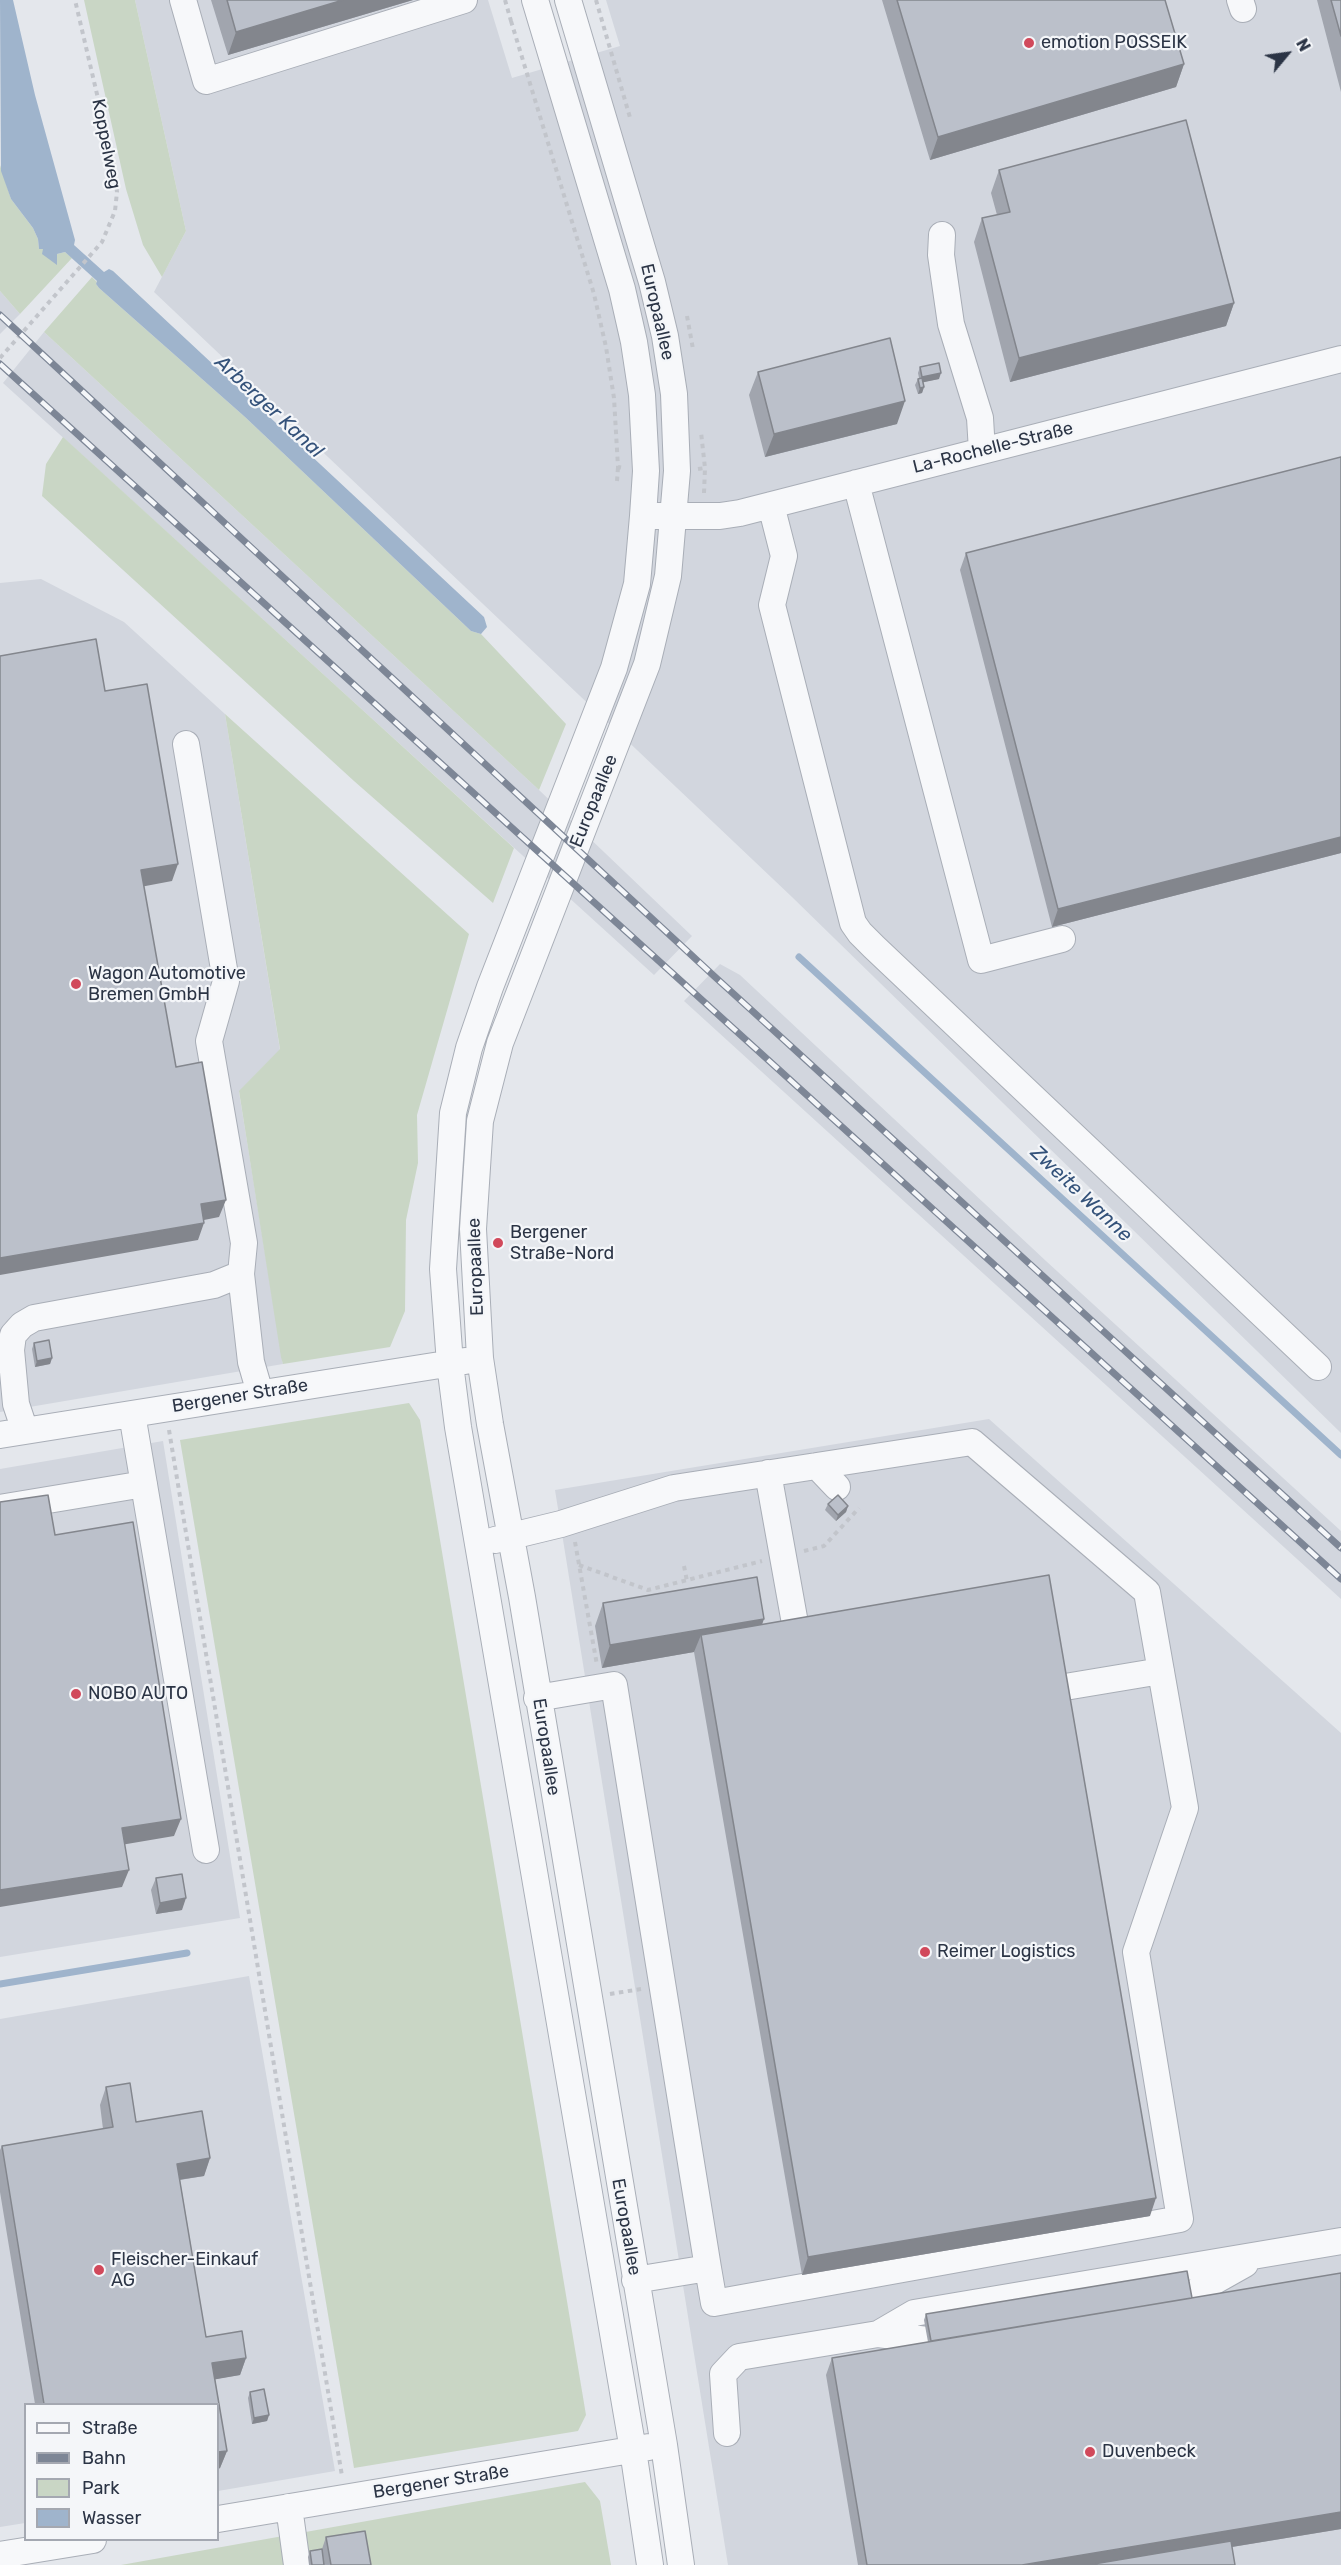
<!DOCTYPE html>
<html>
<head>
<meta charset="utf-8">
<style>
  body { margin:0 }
  #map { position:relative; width:1341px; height:2565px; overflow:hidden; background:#e4e7ec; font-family:Rubik,sans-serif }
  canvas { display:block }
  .legend { position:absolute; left:24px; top:2403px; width:195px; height:138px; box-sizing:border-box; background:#f4f6f9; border:2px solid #a4a8b1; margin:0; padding:8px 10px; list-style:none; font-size:18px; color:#2b3445 }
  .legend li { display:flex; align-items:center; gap:12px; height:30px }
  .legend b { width:30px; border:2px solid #a4a8b1 }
  .north { position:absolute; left:1257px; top:24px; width:60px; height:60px; -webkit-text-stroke:4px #f4f6f9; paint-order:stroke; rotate:61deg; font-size:16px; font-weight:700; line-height:24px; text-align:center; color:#2b3445 }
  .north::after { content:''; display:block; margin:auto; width:21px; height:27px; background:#2b3445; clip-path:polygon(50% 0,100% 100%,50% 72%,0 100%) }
</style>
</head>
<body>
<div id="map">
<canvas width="1341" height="2565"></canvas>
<ul class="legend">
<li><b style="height:8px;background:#f7f8fa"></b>Straße</li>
<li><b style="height:8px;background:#7d8696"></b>Bahn</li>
<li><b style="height:16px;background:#c9d6c5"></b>Park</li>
<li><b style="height:16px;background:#9fb4cc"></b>Wasser</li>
</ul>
<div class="north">N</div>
</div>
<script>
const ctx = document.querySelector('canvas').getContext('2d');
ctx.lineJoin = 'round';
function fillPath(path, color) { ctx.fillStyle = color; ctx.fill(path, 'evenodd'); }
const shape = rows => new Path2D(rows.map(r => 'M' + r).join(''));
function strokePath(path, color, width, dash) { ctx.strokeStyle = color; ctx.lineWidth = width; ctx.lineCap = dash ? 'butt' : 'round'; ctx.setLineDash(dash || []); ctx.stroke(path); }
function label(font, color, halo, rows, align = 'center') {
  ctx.font = font + ' Rubik,sans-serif'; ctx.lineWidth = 4.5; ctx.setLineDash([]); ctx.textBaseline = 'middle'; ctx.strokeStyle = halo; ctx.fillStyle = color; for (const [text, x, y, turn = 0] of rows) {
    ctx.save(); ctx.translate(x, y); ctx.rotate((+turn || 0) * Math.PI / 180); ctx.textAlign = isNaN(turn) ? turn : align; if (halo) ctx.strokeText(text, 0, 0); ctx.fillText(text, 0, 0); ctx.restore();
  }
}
fillPath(shape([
  [135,0,488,0,512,78,620,46,606,0,1341,0,1341,1433,792,897,154,292,186,231],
  [0,291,20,314,0,334],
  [44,332,539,790,692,936,654,975,3,383],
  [41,579,124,622,225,714,280,1050,239,1092,283,1364,0,1412,0,583],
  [720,964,740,975,1046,1261,1341,1531,1341,1599,684,1001],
  [989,1419,1341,1733,1341,2565,728,2565,555,1490],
  [163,1441,240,1918,0,1957,0,1469],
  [249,1976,335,2471,218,2491,218,2404,26,2404,25,2523,0,2527,0,2019]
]), '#d2d6de');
fillPath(shape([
  [84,0,135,0,186,231,162,277,143,245,126,189],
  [0,165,11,199,33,228,38,239,39,249,43,249,57,264,57,254,65,252,72,258,20,314,0,291],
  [92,277,97,282,96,284,99,288,245,417,471,631,481,634,566,724,539,790,44,332],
  [63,437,514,848,493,903,354,781,42,496,46,464],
  [225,714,469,934,417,1115,418,1163,406,1220,405,1311,390,1347,283,1364,281,1357,239,1091,280,1049],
  [409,1403,420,1420,586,2415,578,2431,354,2468,180,1440],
  [585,2482,600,2501,611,2565,121,2565]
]), '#c9d6c5');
fillPath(shape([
  [0,0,13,0,35,95,75,240,74,245,104,272,109,269,113,271,484,617,487,627,481,634,471,631,245,417,99,288,96,284,97,281,65,252,57,254,57,265,42,254,43,249,39,249,38,239,33,228,11,199,1,171]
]), '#9fb4cc');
strokePath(shape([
  [799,957,1341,1455],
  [0,1984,187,1953]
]), '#9fb4cc', 7);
const minor = shape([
  [183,0,206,81,464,0],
  [535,0,622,289,634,342,642,395,646,471,643,516,637,584,614,668,490,987,469,1048,453,1113,443,1269,450,1364,458,1427,633,2450,650,2565],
  [568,0,652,282,665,336,674,394,677,471,668,576,647,664,500,1043,480,1121,473,1229,480,1358,490,1424,522,1597,664,2445,681,2565],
  [1240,0,1243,9],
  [942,235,941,255,951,324,980,418,982,451],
  [856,483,981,960,1062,939],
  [771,505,784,556,772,605,853,923,860,933,874,947,1318,1367],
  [656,516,720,516,740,513,1341,359],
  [186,744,226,981,209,1041,244,1243,241,1274,251,1362,260,1393],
  [132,1414,206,1850],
  [25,1431,16,1404,11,1350,13,1335,22,1325,34,1318,214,1285,241,1274],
  [0,1435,465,1361],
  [817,1466,837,1487],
  [768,1473,796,1629],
  [0,1508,144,1484],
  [495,1540,561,1524,674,1488,972,1442,1147,1592,1185,1808,1136,1952,1180,2219,714,2303,708,2268],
  [1059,1688,1161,1671],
  [537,1698,614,1685,708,2268,635,2280],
  [1188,2296,1245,2264],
  [878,2334,927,2340],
  [727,2433,723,2374,739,2357,878,2334,914,2313,1341,2241],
  [289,2507,297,2565],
  [218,2519,649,2447],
  [0,2555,93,2540]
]);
strokePath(minor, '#a9aeb7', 28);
strokePath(shape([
  [505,0,511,21,513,20],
  [596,0,631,121],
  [511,21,594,294,606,347,614,398,618,467,624,468],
  [687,316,693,349],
  [0,358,102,242,115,211,117,192,114,167,75,0],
  [698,469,705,468,701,432],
  [617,481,618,467],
  [704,493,705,468],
  [169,1430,342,2476],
  [575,1542,597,1665],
  [804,1551,824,1546,859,1508],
  [579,1565,648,1590,762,1561],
  [684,1566,687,1581],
  [610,1994,641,1989]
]), '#c2c5cb', 4, [4.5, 4.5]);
strokePath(minor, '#f7f8fa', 26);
const rail = shape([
  [0,315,714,976,1341,1548],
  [0,364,1341,1579]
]);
strokePath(rail, '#7d8696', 7);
strokePath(rail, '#f4f6f9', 4.5, [14]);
fillPath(shape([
  [211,0,413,0,228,55],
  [882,0,1165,0,1184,64,1176,87,930,160],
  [1317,0,1341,0,1341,92],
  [999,170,1234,303,1226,326,1010,382,974,242,982,218,997,215,991,193],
  [920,367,939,379,923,382,924,387,922,393,918,394,915,385,918,379,919,378,918,373],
  [758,372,897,424,765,457,749,395],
  [1341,457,1341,853,1052,927,960,570,966,553],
  [34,1343,52,1358,50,1364,35,1367,32,1349],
  [828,1504,848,1506,846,1512,836,1521,825,1510],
  [603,1603,762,1624,1150,2216,802,2275,694,1652,602,1668,595,1626],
  [156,1878,182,1910,156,1914,151,1890],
  [130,2083,136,2122,202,2111,210,2158,204,2176,180,2180,206,2337,242,2331,246,2358,240,2375,215,2379,227,2451,220,2468,218,2469,218,2404,35,2404,0,2192,0,2150,2,2146,103,2129,100,2105,106,2087],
  [1341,2273,1341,2529,1232,2547,1235,2565,858,2565,826,2375,832,2358,928,2342,924,2320,926,2314,1192,2298],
  [250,2392,269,2415,267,2421,252,2424,248,2398],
  [326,2537,371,2565,309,2565,308,2557,310,2551,322,2549]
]), '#a1a5ae');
fillPath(shape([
  [343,0,413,0,228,55,236,32],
  [1184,64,1176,87,930,160,938,137],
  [1234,303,1226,326,1010,382,1019,358],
  [941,373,939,379,920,383,922,377],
  [924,387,922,393,918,394,920,388],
  [905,401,897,424,765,457,774,434],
  [1341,837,1341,853,1052,927,1058,909],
  [178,864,172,881,135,888,141,870],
  [226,1200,219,1217,194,1222,201,1204],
  [204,1223,198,1240,0,1275,0,1258],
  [52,1358,50,1364,35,1367,37,1361],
  [848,1506,846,1512,836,1521,838,1515],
  [764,1619,756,1642,701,1635,694,1652,602,1668,610,1645],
  [181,1819,174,1836,115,1846,122,1828],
  [129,1870,122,1887,0,1907,0,1890],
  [186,1898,182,1910,156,1914,160,1903],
  [210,2158,204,2176,171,2181,177,2164],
  [1156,2198,1150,2216,802,2275,808,2257],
  [246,2358,240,2375,206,2381,212,2363],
  [269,2415,267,2421,252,2424,254,2418],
  [227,2451,220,2468,218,2469,218,2452],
  [1341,2512,1341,2529,1122,2565,1022,2565]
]), '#83868d');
const building = shape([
  [227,0,343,0,236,32,227,0],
  [897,0,1165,0,1184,64,938,137,897,0],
  [1331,0,1341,0,1341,36,1331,0],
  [1186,120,1234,303,1019,358,982,218,1010,212,999,170,1186,120],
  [890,338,905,401,774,434,758,372,890,338],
  [939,363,941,373,922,377,920,367,939,363],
  [922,378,924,387,920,388,918,379,922,378],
  [1341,457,1341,837,1058,909,966,553,1341,457],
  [96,639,105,691,147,684,178,864,141,870,176,1067,202,1062,226,1200,201,1204,204,1223,0,1258,0,656,96,639],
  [49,1340,52,1358,37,1361,34,1343,49,1340],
  [48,1495,55,1535,133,1522,181,1819,122,1828,129,1870,0,1890,0,1502,48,1495],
  [838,1495,848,1506,838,1515,828,1504,838,1495],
  [1049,1575,1156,2198,808,2257,701,1635,1049,1575],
  [757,1577,764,1619,610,1645,603,1603,757,1577],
  [182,1874,186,1898,160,1903,156,1878,182,1874],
  [130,2083,136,2122,202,2111,210,2158,177,2164,206,2337,242,2331,246,2358,212,2363,227,2451,218,2452,218,2404,44,2404,2,2146,113,2127,106,2087,130,2083],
  [1187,2271,1192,2298,931,2341,926,2314,1187,2271],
  [1341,2273,1341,2512,1022,2565,867,2565,832,2358,1341,2273],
  [264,2389,269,2415,254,2418,250,2392,264,2389],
  [365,2531,371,2565,331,2565,326,2537,365,2531],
  [1231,2541,1235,2565,1088,2565,1231,2541],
  [322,2549,324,2565,312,2565,310,2551,322,2549]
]);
fillPath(building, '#bbc0ca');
strokePath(building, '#83868d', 1.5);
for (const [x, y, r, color] of [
  [1029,43,6,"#d1495b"],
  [76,984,6,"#d1495b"],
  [498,1243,6,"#d1495b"],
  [76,1694,6,"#d1495b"],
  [925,1952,6,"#d1495b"],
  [99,2270,6,"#d1495b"],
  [1090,2452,6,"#d1495b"]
]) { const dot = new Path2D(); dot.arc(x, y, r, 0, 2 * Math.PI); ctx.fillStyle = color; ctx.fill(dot); strokePath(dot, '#f4f6f9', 2); }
label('18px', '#2b3445', '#f4f6f9', [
  ["emotion POSSEIK",1041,43],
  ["Wagon Automotive",88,974],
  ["Bremen GmbH",88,995],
  ["Bergener",510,1233],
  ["Straße-Nord",510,1254],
  ["NOBO AUTO",88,1694],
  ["Reimer Logistics",937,1952],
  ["Fleischer-Einkauf",111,2260],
  ["AG",111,2281],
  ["Duvenbeck",1102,2452]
], 'left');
label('18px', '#2b3445', '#f4f6f9', [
  ["Koppelweg",106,144,79],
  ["Europaallee",657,312,77],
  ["La-Rochelle-Straße",993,448,-14],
  ["Europaallee",594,801,-68],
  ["Europaallee",476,1267,-92],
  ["Bergener Straße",240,1396,-9],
  ["Europaallee",546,1747,81],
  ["Europaallee",626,2227,80],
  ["Bergener Straße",441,2482,-9]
]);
label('italic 20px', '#34527a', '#f4f6f9', [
  ["Arberger Kanal",269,407,43],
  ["Zweite Wanne",1081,1194,43]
]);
</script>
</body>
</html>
